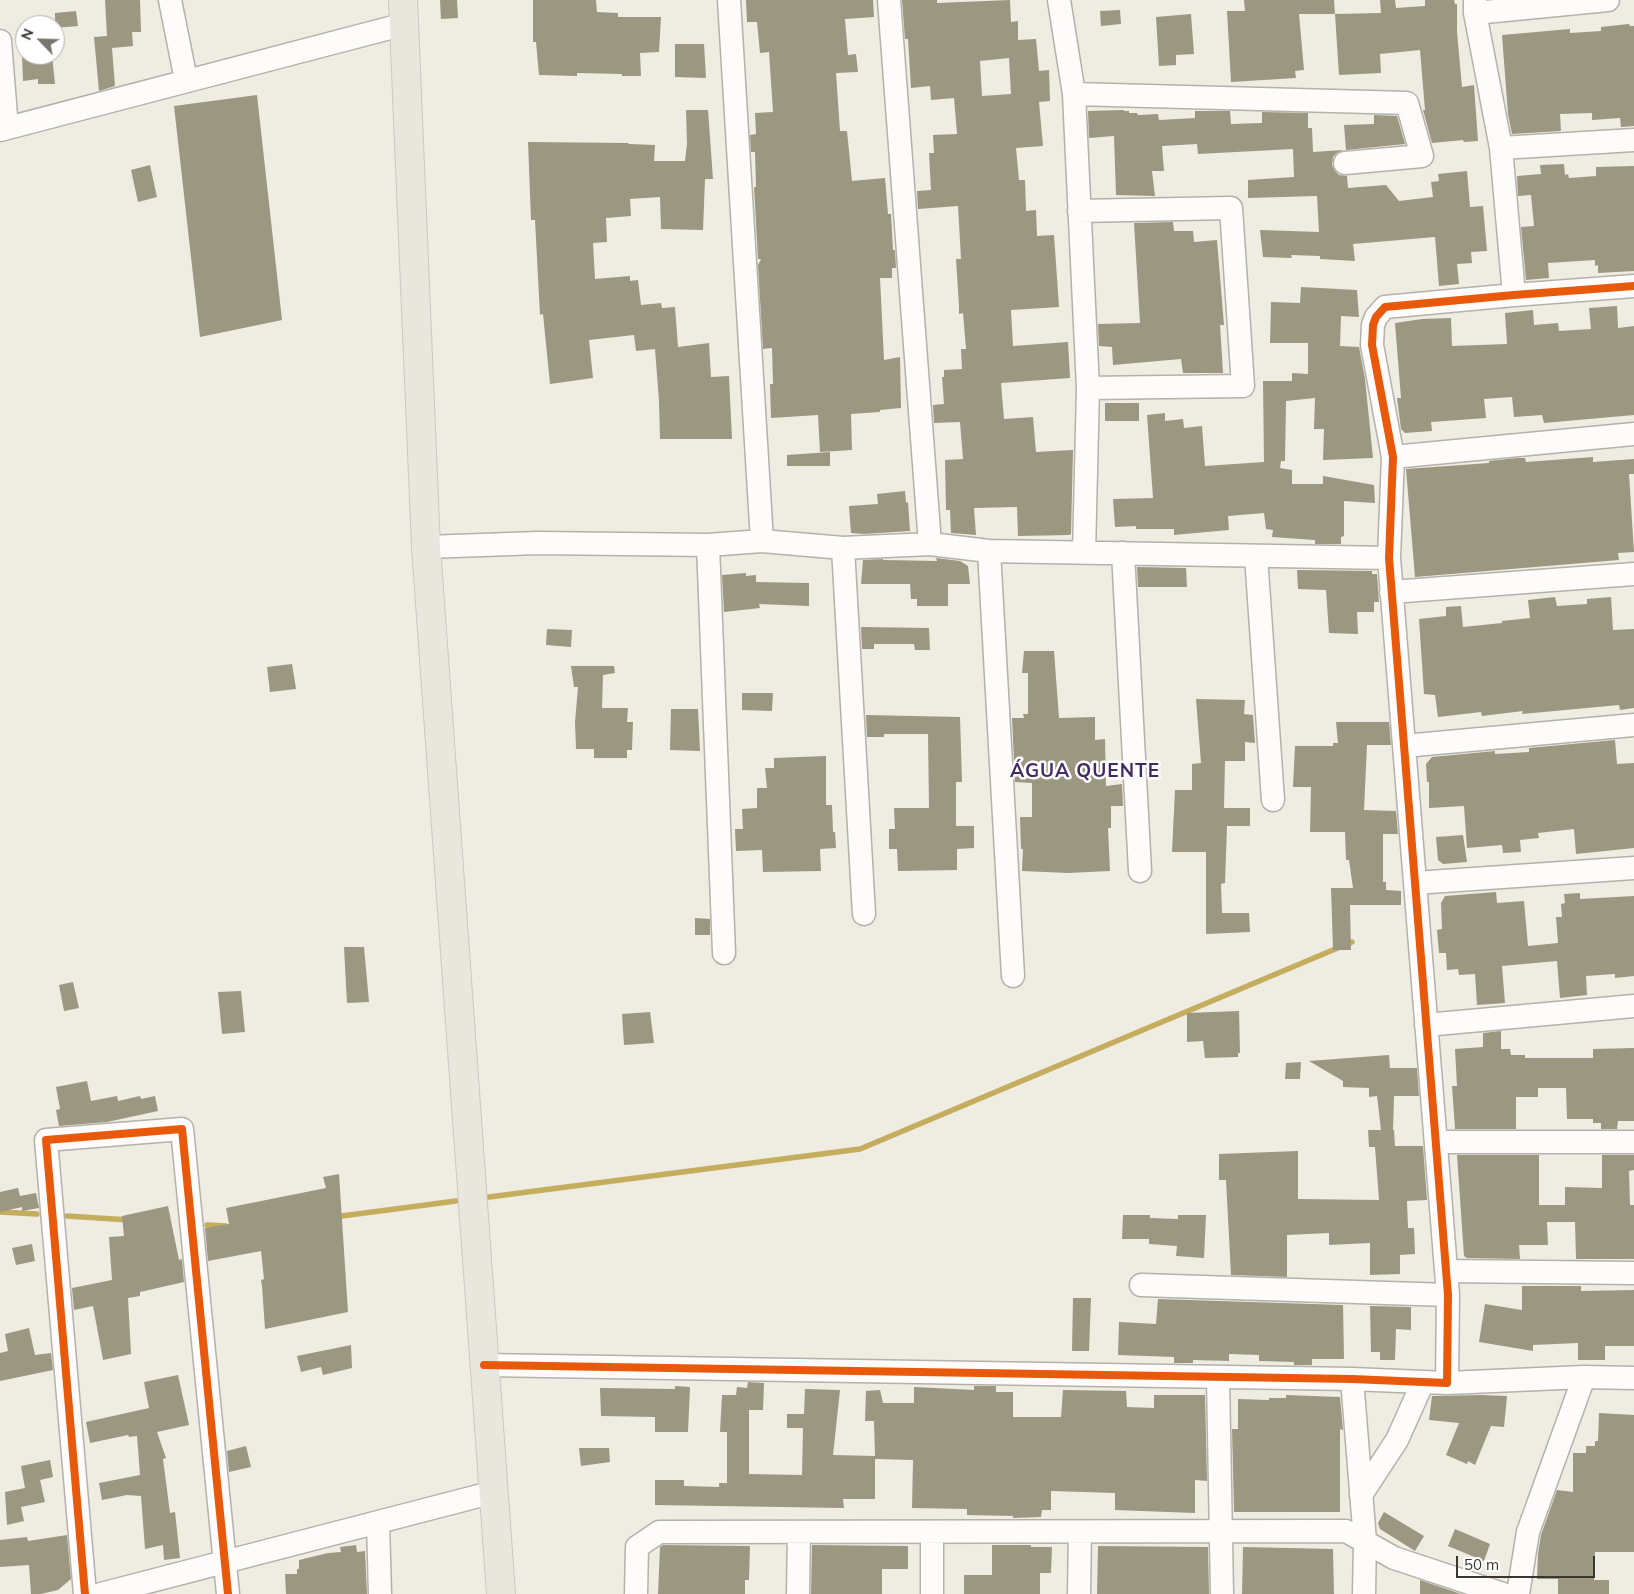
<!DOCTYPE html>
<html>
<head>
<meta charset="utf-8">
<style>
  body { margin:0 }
  #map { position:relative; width:1634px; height:1594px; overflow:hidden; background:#efece2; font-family:Mulish,sans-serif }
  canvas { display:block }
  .north { position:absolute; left:15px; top:15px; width:50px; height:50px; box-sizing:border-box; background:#fff; border:1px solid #afafac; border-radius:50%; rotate:294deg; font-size:14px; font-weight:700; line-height:20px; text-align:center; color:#383630 }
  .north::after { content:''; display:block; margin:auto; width:18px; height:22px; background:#78766e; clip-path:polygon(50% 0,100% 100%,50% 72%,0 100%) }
  .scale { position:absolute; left:1456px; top:1556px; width:139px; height:22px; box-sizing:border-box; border:2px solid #383630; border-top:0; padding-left:6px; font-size:15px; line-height:18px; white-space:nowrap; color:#383630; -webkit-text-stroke:4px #fff; paint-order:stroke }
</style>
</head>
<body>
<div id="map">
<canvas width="1634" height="1594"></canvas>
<div class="north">N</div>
<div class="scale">50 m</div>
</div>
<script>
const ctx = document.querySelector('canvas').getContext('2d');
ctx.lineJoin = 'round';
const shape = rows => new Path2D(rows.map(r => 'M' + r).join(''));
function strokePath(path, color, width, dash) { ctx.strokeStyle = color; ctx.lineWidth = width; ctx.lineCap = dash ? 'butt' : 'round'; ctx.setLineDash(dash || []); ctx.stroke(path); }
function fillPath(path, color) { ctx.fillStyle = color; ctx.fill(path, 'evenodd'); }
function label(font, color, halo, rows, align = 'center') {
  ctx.font = font + ' Mulish,sans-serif'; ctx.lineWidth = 5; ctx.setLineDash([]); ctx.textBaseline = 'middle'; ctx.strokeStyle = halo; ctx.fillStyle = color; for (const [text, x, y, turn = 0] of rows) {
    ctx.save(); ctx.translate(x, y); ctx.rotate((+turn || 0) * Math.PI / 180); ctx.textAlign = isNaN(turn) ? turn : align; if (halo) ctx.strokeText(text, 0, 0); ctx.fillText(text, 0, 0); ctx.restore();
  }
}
strokePath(shape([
  [489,1197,860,1149,1352,942],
  [0,1212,37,1214],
  [67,1216,129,1220],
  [334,1217,456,1201],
  [207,1225,226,1226]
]), '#c4ae5e', 5.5);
fillPath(shape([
  [105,0,140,0,141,32,132,32,133,46,112,48,115,86,99,91,94,37,107,36],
  [440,0,457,0,458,18,441,19],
  [533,0,596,0,597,12,618,13,618,17,661,17,659,52,640,53,641,76,622,76,622,74,577,73,577,76,539,75,536,42,533,42],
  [746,0,873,0,874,17,845,19,848,55,856,54,858,72,836,73,840,131,847,131,852,181,885,178,888,214,891,214,893,250,895,250,896,268,892,268,892,278,880,278,884,360,900,357,901,408,880,410,880,412,851,414,852,450,820,452,818,415,771,418,770,384,773,384,772,348,763,349,758,265,761,259,758,259,754,187,756,187,755,152,751,152,750,135,756,134,755,113,773,112,769,52,760,53,757,22,747,22],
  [902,0,937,0,937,3,1010,0,1011,22,1018,21,1018,40,1036,39,1039,71,1049,70,1050,101,1039,102,1043,146,1016,148,1019,180,1025,180,1026,211,1036,210,1037,236,1054,235,1059,307,1011,310,1013,346,1068,342,1070,378,1001,383,1004,419,1033,417,1036,452,1073,450,1071,534,1069,535,1018,536,1017,507,974,508,976,535,951,533,950,510,946,510,945,460,963,459,960,422,934,423,933,405,944,404,942,377,944,377,944,370,962,369,961,349,966,349,963,313,959,314,959,306,956,259,961,259,958,206,918,209,917,191,931,190,929,153,934,153,933,135,957,134,954,98,931,100,930,86,911,88,908,39,905,39],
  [1009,58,1011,94,982,96,980,61],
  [1244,0,1334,0,1335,14,1299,14,1304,70,1295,71,1296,78,1231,82,1227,11,1245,11],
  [1380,0,1395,0,1396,8,1425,6,1425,0,1454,0,1455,4,1457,4,1457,32,1462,87,1474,85,1478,141,1464,142,1463,140,1432,143,1423,110,1425,110,1420,50,1380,54,1381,73,1339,75,1335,14,1381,13],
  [1120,10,1121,24,1101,26,1100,11],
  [76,11,78,26,55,28,55,13],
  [1191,14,1194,54,1176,55,1176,65,1159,66,1156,17],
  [1629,24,1630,26,1634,26,1634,126,1621,127,1620,118,1592,120,1592,113,1560,114,1561,131,1512,134,1508,114,1502,35,1570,29,1570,33,1601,31,1601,27],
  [675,44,704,44,706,78,675,77],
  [22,55,52,55,55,84,38,84,38,79,23,81],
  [257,95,282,320,200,337,174,106],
  [686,110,708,110,713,179,705,179,703,230,661,229,660,197,630,199,631,216,606,218,607,242,593,243,595,279,630,276,630,281,638,280,641,305,661,303,662,308,675,307,678,347,709,343,711,377,729,376,732,439,660,439,659,401,655,349,636,351,634,335,589,340,593,378,550,384,543,314,540,315,535,220,531,220,528,142,628,143,629,144,655,145,654,161,685,161,687,144],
  [1124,110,1124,111,1129,111,1129,113,1137,113,1138,115,1158,114,1159,120,1195,118,1195,111,1230,111,1231,124,1262,123,1262,112,1308,113,1308,128,1312,128,1313,152,1343,150,1337,153,1333,157,1332,165,1335,171,1339,175,1347,176,1348,188,1386,185,1399,201,1433,197,1431,182,1439,181,1438,174,1467,171,1470,207,1483,206,1487,251,1471,252,1472,263,1457,264,1459,284,1439,286,1435,237,1353,244,1355,261,1320,259,1320,256,1291,255,1292,258,1263,257,1260,230,1319,232,1317,196,1248,198,1248,180,1294,177,1293,149,1198,154,1197,144,1162,146,1164,171,1152,171,1155,196,1116,195,1114,136,1089,138,1088,111],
  [1374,115,1397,116,1405,144,1346,150,1344,125,1374,124],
  [1564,164,1565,175,1568,174,1569,178,1596,176,1596,167,1634,166,1634,271,1598,273,1598,265,1595,266,1595,260,1548,263,1549,278,1526,280,1521,227,1534,226,1531,195,1518,196,1517,176,1541,174,1540,165],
  [150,165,157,197,138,202,131,170],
  [1173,222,1174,231,1193,231,1194,242,1217,240,1224,325,1220,325,1223,373,1183,373,1181,359,1113,365,1112,347,1099,346,1098,324,1140,323,1134,223],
  [1301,287,1357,290,1359,317,1341,316,1340,346,1359,347,1365,379,1373,458,1323,460,1324,429,1314,429,1315,398,1286,401,1285,461,1281,461,1280,468,1292,470,1292,484,1323,484,1323,476,1374,485,1375,503,1344,501,1344,536,1341,537,1341,544,1315,544,1315,540,1272,537,1273,530,1266,529,1264,513,1228,516,1229,530,1174,535,1174,529,1136,529,1136,526,1115,527,1113,499,1153,498,1147,415,1165,413,1165,421,1183,419,1184,428,1202,426,1205,466,1264,462,1263,381,1292,381,1292,373,1308,374,1308,343,1270,343,1271,302,1300,303],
  [1617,306,1618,328,1634,326,1634,415,1544,423,1542,415,1514,417,1512,397,1484,399,1486,418,1431,422,1432,431,1405,433,1401,429,1397,398,1401,398,1395,323,1422,319,1451,318,1452,346,1507,344,1505,313,1533,310,1534,325,1558,323,1559,331,1591,329,1589,308],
  [1105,403,1139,403,1139,421,1105,421],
  [830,452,830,466,787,466,787,455],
  [1593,457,1593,462,1634,459,1634,474,1629,474,1634,552,1618,553,1619,560,1415,577,1406,469,1489,463,1489,461,1517,458,1525,458,1526,462],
  [905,491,906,503,908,502,910,531,864,534,851,533,849,506,878,504,877,494],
  [936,558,960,561,968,566,970,584,948,584,948,606,917,606,917,599,911,599,910,584,861,584,863,560,883,559,883,560,937,561],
  [1137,567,1186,568,1187,587,1138,587],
  [1297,570,1372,571,1372,574,1377,574,1379,602,1374,602,1374,612,1357,612,1358,634,1329,633,1326,590,1298,589],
  [746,573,746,576,756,575,756,582,809,583,809,606,759,604,760,608,724,612,722,575],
  [1555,597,1557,606,1587,604,1587,599,1611,597,1613,630,1634,629,1634,708,1620,710,1619,705,1522,714,1523,711,1482,716,1481,712,1438,717,1435,695,1424,694,1419,619,1446,616,1446,607,1461,606,1463,627,1502,623,1502,621,1530,618,1528,600],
  [861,627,929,628,930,650,915,650,914,644,874,644,874,649,862,649],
  [547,629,572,630,571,647,546,645],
  [1024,651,1054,651,1059,718,1095,717,1095,740,1105,739,1106,786,1122,784,1123,806,1111,806,1111,828,1108,828,1110,871,1068,873,1022,871,1023,849,1021,849,1020,817,1032,817,1032,783,1015,782,1012,718,1024,718,1023,714,1028,714,1028,673,1022,673],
  [292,664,296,689,270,692,267,667],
  [571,666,614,666,615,673,603,675,602,708,628,708,627,722,633,722,632,750,627,750,627,758,594,758,594,749,576,749,575,722,578,687,574,687],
  [742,693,773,693,772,711,742,710],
  [1196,699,1245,700,1244,714,1253,715,1255,743,1245,742,1245,761,1225,761,1224,808,1250,808,1250,826,1227,826,1225,883,1221,884,1222,913,1249,913,1250,932,1206,934,1206,852,1172,852,1175,790,1192,790,1192,764,1201,763],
  [671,709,698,709,700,751,670,750],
  [866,715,960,717,962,782,956,782,956,826,974,826,974,848,957,849,957,870,898,871,897,849,889,849,889,829,895,829,894,808,929,808,928,734,884,734,884,737,867,737],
  [1336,722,1389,722,1391,745,1367,745,1364,810,1396,811,1398,834,1383,834,1383,882,1386,882,1386,890,1401,891,1401,905,1350,905,1351,950,1333,950,1331,888,1353,888,1349,860,1346,860,1345,832,1310,832,1311,787,1293,787,1295,746,1333,746,1333,743,1338,743],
  [1615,740,1617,764,1634,763,1634,848,1576,854,1574,829,1538,833,1539,838,1520,840,1521,852,1503,853,1502,845,1467,848,1464,806,1429,808,1429,782,1427,782,1426,764,1432,757,1495,751,1495,754,1529,752,1529,748],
  [826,756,826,805,832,805,833,832,835,832,836,848,820,849,821,871,763,872,762,850,736,851,735,829,743,829,742,809,757,808,757,788,767,788,765,768,774,768,774,758],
  [1463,835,1467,862,1443,864,1438,860,1436,837],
  [1496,892,1497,903,1524,901,1528,946,1558,943,1556,917,1562,917,1561,904,1565,903,1564,894,1580,893,1580,899,1634,896,1634,976,1615,978,1615,974,1586,976,1587,995,1560,998,1557,961,1502,966,1505,1003,1477,1005,1475,974,1459,975,1458,969,1447,970,1446,953,1439,953,1437,930,1442,929,1441,903,1445,896],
  [695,918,710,919,710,935,695,935],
  [344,947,364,947,369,1002,347,1003],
  [73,982,79,1008,64,1011,59,985],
  [241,991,245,1032,222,1034,218,992],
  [1239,1011,1240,1053,1238,1053,1238,1057,1205,1058,1203,1041,1187,1042,1187,1013],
  [650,1012,654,1043,624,1045,622,1014],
  [1501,1031,1501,1049,1510,1049,1511,1055,1525,1055,1525,1058,1593,1058,1593,1049,1634,1048,1634,1121,1618,1121,1617,1129,1601,1129,1601,1123,1593,1123,1593,1119,1567,1119,1566,1088,1538,1088,1538,1097,1516,1097,1516,1129,1455,1129,1452,1086,1457,1086,1455,1049,1483,1047,1483,1033],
  [1389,1055,1390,1068,1417,1068,1419,1096,1394,1096,1393,1130,1394,1130,1395,1146,1423,1146,1427,1200,1407,1201,1408,1228,1414,1228,1415,1254,1400,1255,1400,1274,1370,1275,1370,1243,1329,1245,1329,1233,1287,1235,1287,1277,1231,1275,1226,1180,1219,1180,1219,1154,1298,1151,1298,1199,1379,1200,1375,1147,1369,1147,1368,1130,1381,1130,1377,1096,1369,1097,1369,1088,1343,1087,1343,1081,1309,1061],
  [1301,1062,1300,1079,1285,1079,1286,1063],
  [87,1081,91,1101,117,1096,118,1101,140,1096,141,1099,155,1096,158,1111,107,1122,59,1126,56,1110,60,1109,56,1087],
  [1457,1155,1539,1155,1539,1205,1565,1205,1565,1187,1602,1188,1602,1155,1634,1155,1634,1170,1629,1171,1630,1205,1634,1205,1634,1259,1576,1259,1575,1222,1547,1222,1548,1245,1519,1245,1520,1259,1467,1258,1464,1256],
  [339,1174,348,1312,265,1329,262,1286,261,1280,264,1279,261,1251,208,1261,205,1228,229,1224,226,1208,326,1188,323,1177],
  [18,1188,20,1196,36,1193,39,1208,22,1211,22,1207,0,1212,0,1192],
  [168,1206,179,1260,182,1259,184,1282,140,1292,140,1296,128,1298,131,1354,103,1360,93,1306,74,1310,72,1288,112,1280,109,1237,124,1236,122,1216],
  [1123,1215,1150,1215,1150,1218,1178,1219,1178,1215,1206,1215,1204,1258,1176,1256,1177,1246,1149,1244,1149,1239,1122,1239],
  [32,1244,35,1261,16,1265,12,1248],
  [1522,1286,1581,1286,1581,1291,1634,1290,1634,1346,1605,1346,1605,1360,1578,1360,1578,1343,1533,1345,1533,1351,1479,1342,1485,1304,1522,1310],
  [1073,1298,1091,1298,1089,1351,1072,1351],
  [1158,1299,1343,1305,1344,1359,1312,1359,1312,1365,1294,1365,1294,1362,1259,1361,1259,1355,1229,1354,1229,1361,1193,1360,1193,1363,1174,1363,1174,1357,1118,1355,1119,1322,1156,1324],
  [1370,1306,1411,1307,1411,1330,1396,1329,1395,1360,1380,1360,1380,1352,1371,1352],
  [29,1328,35,1355,51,1353,53,1370,0,1381,0,1353,8,1351,5,1334],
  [351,1345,352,1368,323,1375,321,1367,301,1372,297,1356],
  [178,1375,189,1425,157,1432,166,1458,163,1459,170,1513,175,1512,180,1558,164,1560,163,1545,145,1549,141,1496,127,1495,102,1500,99,1483,140,1475,137,1436,129,1437,128,1435,90,1443,86,1422,149,1408,144,1382],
  [748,1382,764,1383,763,1410,749,1410,749,1474,802,1475,803,1428,787,1428,787,1414,804,1414,805,1389,840,1390,833,1455,875,1456,874,1421,865,1421,866,1391,880,1390,883,1403,914,1403,914,1387,974,1390,974,1386,996,1386,996,1392,1013,1392,1013,1417,1061,1417,1063,1390,1126,1391,1127,1407,1154,1408,1154,1395,1205,1395,1207,1481,1195,1480,1195,1513,1115,1510,1115,1493,1051,1491,1051,1510,1042,1510,1041,1517,1013,1518,1013,1516,967,1515,967,1509,912,1508,913,1460,875,1459,875,1499,843,1499,844,1508,655,1505,655,1480,684,1480,684,1486,719,1487,719,1483,727,1483,727,1432,720,1432,722,1395,736,1395,737,1387,747,1388],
  [675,1386,690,1387,688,1432,655,1432,655,1417,601,1416,600,1388,675,1389],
  [1286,1395,1340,1397,1343,1430,1340,1429,1340,1512,1234,1512,1232,1429,1238,1429,1238,1399,1269,1400,1269,1398,1286,1398],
  [1481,1395,1507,1396,1504,1427,1491,1426,1475,1465,1468,1461,1467,1464,1446,1455,1459,1423,1429,1420,1432,1396],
  [1599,1413,1634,1415,1634,1552,1595,1552,1594,1580,1609,1580,1609,1594,1558,1594,1558,1579,1537,1579,1538,1554,1541,1535,1557,1490,1573,1492,1573,1453,1586,1453,1586,1446,1595,1446,1595,1441,1598,1441],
  [246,1446,251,1467,229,1472,227,1451],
  [579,1448,609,1448,610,1462,581,1466],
  [50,1460,53,1477,40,1480,45,1502,21,1507,24,1521,7,1525,5,1492,25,1488,21,1466],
  [1384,1512,1424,1536,1415,1551,1380,1529,1378,1523],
  [1455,1529,1490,1544,1484,1561,1448,1546],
  [67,1535,71,1579,58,1590,41,1594,31,1594,29,1565,0,1567,0,1540,27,1537,28,1541],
  [356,1545,357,1552,365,1551,367,1594,286,1594,285,1574,297,1574,297,1569,299,1569,299,1560,328,1553,341,1552,340,1547],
  [663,1545,750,1546,749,1580,745,1580,745,1594,658,1594,660,1547],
  [812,1545,908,1546,908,1569,882,1569,882,1594,811,1594],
  [992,1545,1031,1545,1031,1547,1052,1547,1051,1573,1040,1573,1040,1594,964,1594,964,1575,992,1575],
  [1098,1546,1208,1547,1209,1594,1097,1594],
  [1243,1547,1333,1549,1334,1594,1242,1594],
  [1420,1580,1461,1594,1420,1594]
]), '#9c9781');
const minor = shape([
  [170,0,186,80],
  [729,0,762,541],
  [889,0,930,544],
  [1059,0,1074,94,1088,388,1084,553],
  [1475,0,1475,13,1501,148,1514,295],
  [1475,13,1608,0],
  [0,41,7,128],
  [1074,94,1407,103,1422,156,1345,163],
  [0,130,405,24],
  [1501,148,1634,140],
  [1079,211,1231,208,1243,386,1088,388],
  [1393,457,1634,434],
  [708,545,724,953],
  [426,547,538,543,708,545,762,541,843,548,930,544,989,551,1389,558],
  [843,548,864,914],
  [989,551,1013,976],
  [1123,553,1140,871],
  [1256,556,1273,800],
  [1391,592,1634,574],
  [1404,746,1634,725],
  [1415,883,1634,868],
  [1426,1025,1634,1006],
  [1436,1142,1634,1142],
  [1446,1271,1634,1273],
  [1141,1285,1448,1295],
  [484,1365,1352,1379,1447,1383,1448,1295,1389,558,1393,457,1372,345,1373,325,1376,317,1385,307,1514,295,1634,286],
  [1218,1377,1222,1594],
  [1352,1379,1365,1541,1364,1594],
  [1447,1383,1584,1377,1634,1378],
  [1361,1495,1397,1440,1423,1382],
  [378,1523,380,1594],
  [85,1594,46,1140,182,1129,228,1594],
  [101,1594,494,1492],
  [636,1594,637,1547,659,1532,1346,1531,1394,1558,1503,1594],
  [798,1594,799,1532],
  [932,1594,932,1532],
  [1079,1594,1080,1532],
  [1518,1594,1528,1532,1584,1377]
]);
const major = shape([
  [403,0,426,547,501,1594]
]);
strokePath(minor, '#b4b1aa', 25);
strokePath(major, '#cac8c3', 30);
strokePath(minor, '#fdfcfb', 22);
strokePath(major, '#e9e6de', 28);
strokePath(shape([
  [484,1365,1352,1379,1447,1383,1448,1295,1389,558,1393,457,1372,345,1373,325,1376,317,1385,307,1514,295,1634,286],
  [85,1594,46,1140,182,1129,228,1594]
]), '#e8590c', 8);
ctx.letterSpacing = '1px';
label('bold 19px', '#442a64', '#fff', [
  ["ÁGUA QUENTE",1085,771]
]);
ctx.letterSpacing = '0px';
</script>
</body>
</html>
